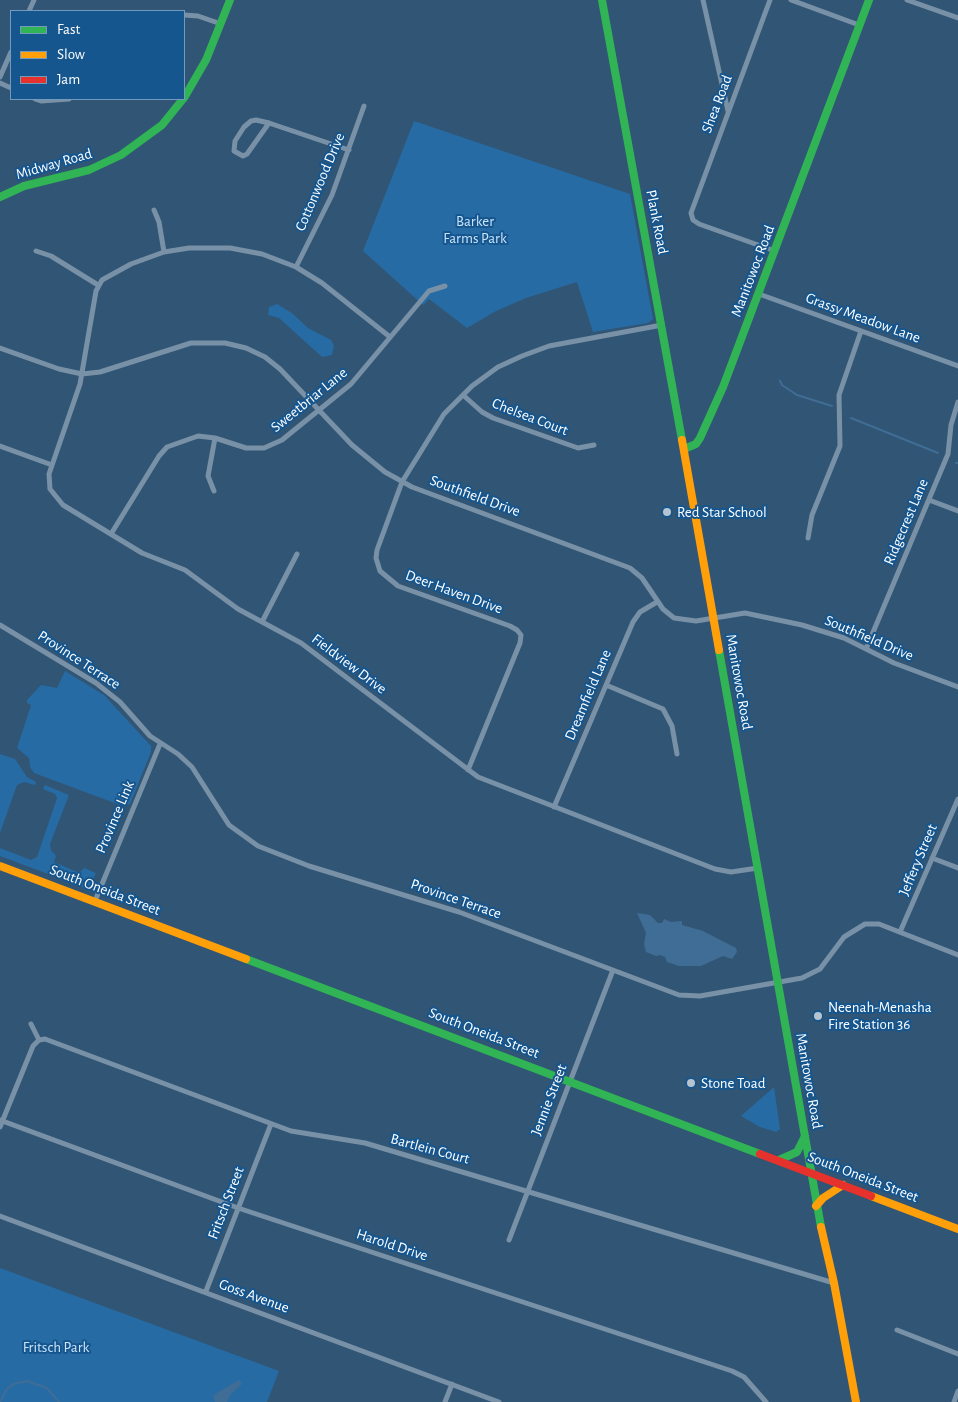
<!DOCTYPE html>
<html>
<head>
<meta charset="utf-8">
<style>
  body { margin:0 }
  #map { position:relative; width:958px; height:1402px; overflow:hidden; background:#315574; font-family:"Alegreya Sans",sans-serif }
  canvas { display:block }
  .legend { position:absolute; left:10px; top:10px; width:175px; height:90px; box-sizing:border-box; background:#16568f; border:1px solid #739abc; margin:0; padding:6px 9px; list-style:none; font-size:15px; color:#fff }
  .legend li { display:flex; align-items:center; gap:10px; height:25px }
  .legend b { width:25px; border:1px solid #739abc }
</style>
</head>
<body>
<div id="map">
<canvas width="958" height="1402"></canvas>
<ul class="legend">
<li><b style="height:6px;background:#30b455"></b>Fast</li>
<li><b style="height:6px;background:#ff9f0a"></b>Slow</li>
<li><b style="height:6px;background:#e5322d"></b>Jam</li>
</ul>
</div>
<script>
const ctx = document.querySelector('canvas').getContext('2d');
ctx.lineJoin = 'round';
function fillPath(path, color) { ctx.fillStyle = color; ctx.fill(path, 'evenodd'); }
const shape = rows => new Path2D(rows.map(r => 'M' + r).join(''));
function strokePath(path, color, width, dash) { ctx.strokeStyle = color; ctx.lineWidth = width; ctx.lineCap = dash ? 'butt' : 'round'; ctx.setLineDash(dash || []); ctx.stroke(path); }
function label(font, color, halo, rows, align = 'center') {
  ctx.font = font + ' "Alegreya Sans",sans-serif'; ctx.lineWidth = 4; ctx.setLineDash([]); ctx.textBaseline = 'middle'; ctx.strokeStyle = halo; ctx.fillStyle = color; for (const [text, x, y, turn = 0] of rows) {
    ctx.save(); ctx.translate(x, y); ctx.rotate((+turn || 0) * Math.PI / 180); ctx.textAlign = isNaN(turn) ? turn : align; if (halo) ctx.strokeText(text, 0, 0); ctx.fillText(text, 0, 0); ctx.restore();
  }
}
fillPath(shape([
  [414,121,630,194,653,319,648,323,593,332,577,282,526,298,496,311,467,328,429,299,423,305,363,251],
  [277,304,292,313,308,328,331,340,334,346,332,355,322,357,279,318,268,315,269,307],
  [65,671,104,695,151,746,151,752,130,804,120,805,34,773,30,767,29,758,17,748,31,705,27,703,27,700,41,685,57,688],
  [0,754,15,759,27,777,36,782,35,785,24,782,17,785,0,833],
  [45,785,69,795,50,844,51,850,56,856,54,862,79,873,84,868,96,873,90,886,91,889,88,889,0,856,0,848,31,860,37,857,57,798,55,794,43,789],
  [774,1087,780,1129,776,1132,760,1127,741,1116],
  [0,1268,279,1371,267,1402,0,1402]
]), '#276ba4');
fillPath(shape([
  [637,913,650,915,658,923,662,923,664,919,671,922,682,921,682,925,703,931,736,948,737,952,732,959,723,956,701,966,679,966,667,962,665,957,660,955,656,956,646,952,644,944,646,933],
  [239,1380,242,1384,231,1394,227,1402,215,1402,213,1397,215,1394]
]), '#406d95');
strokePath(shape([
  [780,381,782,385,797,395,832,406],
  [851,418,938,453],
  [956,463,958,463],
  [0,1402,7,1389,14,1384,27,1381,47,1388,59,1402]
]), '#406d95', 2);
strokePath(shape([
  [703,0,728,111],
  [770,0,691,213,693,220,699,224,775,251],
  [791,0,859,25],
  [907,0,958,18],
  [29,11,34,0],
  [184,15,198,16,221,24],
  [0,77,11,52],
  [0,83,11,88],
  [35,99,41,101,69,99],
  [269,123,247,154,243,156,234,151,235,141,244,127,251,121,256,120,269,123,349,150],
  [154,210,159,222,164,252],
  [36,251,51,256,98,285],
  [296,267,332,195,364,106],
  [759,294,958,366],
  [390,337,322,283,296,267,262,254,230,248,189,248,164,252,131,264,102,280,96,291,80,384,49,474,50,489,63,505,142,553,185,570,238,609,301,643,478,777,715,869,731,872,758,868],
  [0,348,59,369,82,374,100,372,191,343,225,343,246,348,265,357,280,369,352,445,385,472,412,487,630,568,642,578,663,609,674,618,696,621,745,613,802,625,844,638,894,663,958,687],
  [463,395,482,412,493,418,578,448,594,445],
  [0,446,52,465],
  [214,491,208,476,215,438],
  [929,500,958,511],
  [111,534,159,456,167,447,198,436,215,438,246,448,264,448,282,440,351,384,429,291,445,286],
  [808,538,812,515,840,446,839,395,861,331],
  [262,622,297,554],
  [0,625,96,683,120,702,150,736,178,754,192,767,229,825,258,846,309,866,459,912,679,995,700,996,802,978,820,969,844,937,865,924,879,924,958,955],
  [866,649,948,454,951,425,958,402],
  [606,685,663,709,672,726,677,754],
  [468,770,520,643,521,635,517,630,510,626,398,586,380,571,376,558,377,550,402,482,444,414,472,386,498,367,522,356,549,346,662,325],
  [554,807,633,622,640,612,657,602],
  [932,858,958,868],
  [95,901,160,744],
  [900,932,958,799],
  [31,1024,39,1040],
  [39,1040,45,1039,291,1131,365,1143,834,1283],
  [0,1120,238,1208,732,1371,744,1377,766,1402],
  [0,1127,33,1046,39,1040],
  [0,1216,499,1402],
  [509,1240,613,970],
  [206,1291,271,1124],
  [897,1330,958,1354],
  [445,1402,452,1384],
  [954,1402,958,1391]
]), '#7891a7', 5);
strokePath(shape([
  [602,0,682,440],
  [184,98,206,60,230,0],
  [0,197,24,186,89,170,121,155,162,125,183,99],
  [684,449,696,444,700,438,723,387,869,0],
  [719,650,821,1227],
  [246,959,760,1154],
  [779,1160,797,1152,805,1136]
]), '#30b455', 8);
strokePath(shape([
  [682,440,719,650],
  [0,866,246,959],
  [871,1196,958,1229],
  [816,1206,823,1198,843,1185],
  [821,1227,834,1283,856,1402]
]), '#ff9f0a', 8);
strokePath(shape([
  [760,1154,871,1196]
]), '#e5322d', 8);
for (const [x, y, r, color] of [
  [667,512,5,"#b7c4ce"],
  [818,1016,5,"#b7c4ce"],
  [691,1083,5,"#b7c4ce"]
]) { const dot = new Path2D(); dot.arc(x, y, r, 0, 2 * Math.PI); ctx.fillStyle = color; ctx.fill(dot); strokePath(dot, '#16568f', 2); }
label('15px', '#fff', '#16568f', [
  ["Shea Road",717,104,-69],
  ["Midway Road",54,164,-16],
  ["Cottonwood Drive",320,182,-67],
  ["Plank Road",657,222,79],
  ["Manitowoc Road",753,271,-69],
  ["Grassy Meadow Lane",863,318,20],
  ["Sweetbriar Lane",309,400,-39],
  ["Chelsea Court",530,417,21],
  ["Southfield Drive",475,496,20],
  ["Ridgecrest Lane",906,522,-67],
  ["Deer Haven Drive",454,592,20],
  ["Southfield Drive",869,638,23],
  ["Province Terrace",79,660,33],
  ["Fieldview Drive",349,664,37],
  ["Manitowoc Road",739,682,80],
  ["Dreamfield Lane",588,695,-67],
  ["Province Link",115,817,-67],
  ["Jeffery Street",918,860,-67],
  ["South Oneida Street",105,890,21],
  ["Province Terrace",456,899,19],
  ["South Oneida Street",484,1033,21],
  ["Manitowoc Road",809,1081,80],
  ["Jennie Street",549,1100,-69],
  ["Bartlein Court",430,1149,15],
  ["South Oneida Street",863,1177,21],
  ["Fritsch Street",226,1203,-69],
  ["Harold Drive",392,1245,18],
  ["Goss Avenue",254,1296,20]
]);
label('15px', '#c9e4fb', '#16568f', [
  ["Barker",475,221],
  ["Farms Park",475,238],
  ["Fritsch Park",56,1347]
]);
label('15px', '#fff', '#16568f', [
  ["Red Star School",677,512],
  ["Neenah-Menasha",828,1007],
  ["Fire Station 36",828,1024],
  ["Stone Toad",701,1083]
], 'left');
</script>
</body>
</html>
